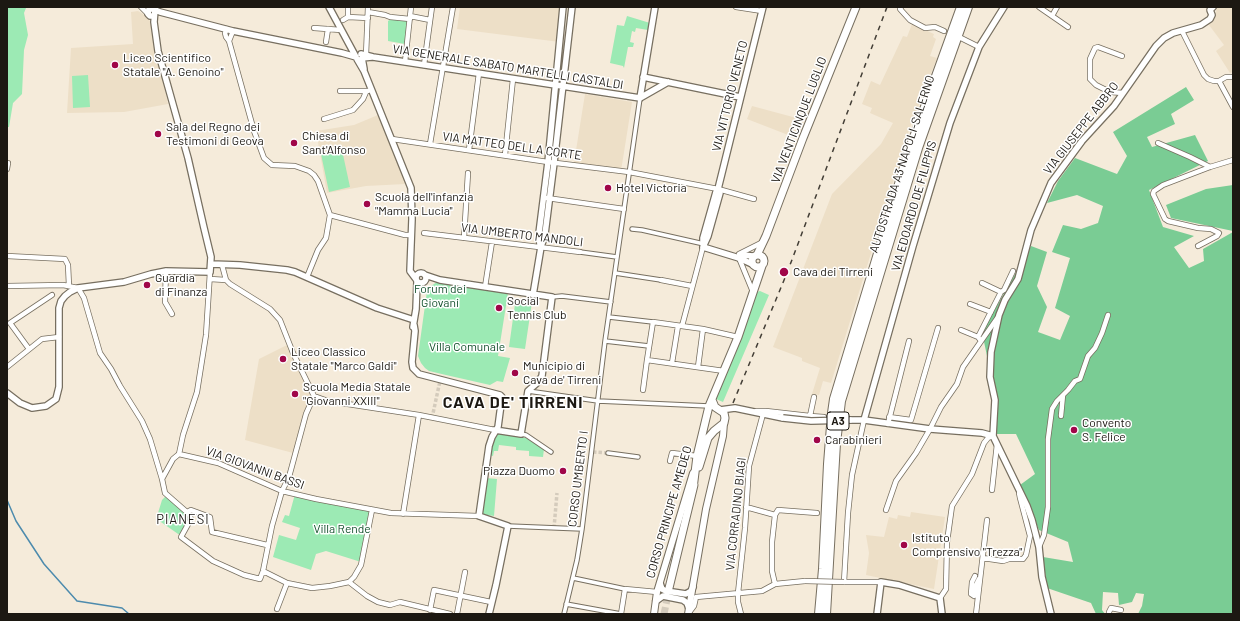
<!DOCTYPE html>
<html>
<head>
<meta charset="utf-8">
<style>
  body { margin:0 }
  #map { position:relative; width:1240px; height:621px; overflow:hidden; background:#f5ebda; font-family:Barlow,sans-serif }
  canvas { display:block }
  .frame { position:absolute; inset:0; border:8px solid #1c1812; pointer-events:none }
</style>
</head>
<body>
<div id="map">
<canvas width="1240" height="621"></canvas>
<div class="frame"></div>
</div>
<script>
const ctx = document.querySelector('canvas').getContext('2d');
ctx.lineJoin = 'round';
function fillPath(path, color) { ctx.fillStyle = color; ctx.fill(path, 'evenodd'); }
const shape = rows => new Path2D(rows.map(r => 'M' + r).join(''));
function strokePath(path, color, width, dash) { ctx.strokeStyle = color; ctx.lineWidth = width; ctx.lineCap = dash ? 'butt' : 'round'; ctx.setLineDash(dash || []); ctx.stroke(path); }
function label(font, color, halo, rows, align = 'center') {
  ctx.font = font + ' Barlow,sans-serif'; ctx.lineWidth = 3; ctx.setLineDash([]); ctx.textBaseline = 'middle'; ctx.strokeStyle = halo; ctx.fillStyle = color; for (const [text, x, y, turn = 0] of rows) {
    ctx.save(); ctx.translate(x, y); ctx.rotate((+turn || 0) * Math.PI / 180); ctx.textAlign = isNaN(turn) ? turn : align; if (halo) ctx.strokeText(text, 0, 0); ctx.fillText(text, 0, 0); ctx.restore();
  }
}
fillPath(shape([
  [460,7,563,7,560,42,457,29],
  [1217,7,1233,7,1233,72,1230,73,1216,51,1224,45,1209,25,1215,16],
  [138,11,145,15,150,21,168,104,124,112,67,113,71,48,133,44,131,12],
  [912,24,934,34,933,37,936,39,930,56,937,58,909,130,831,383,823,381,819,395,812,394,820,368,802,361,802,358,773,347,832,194,881,144,893,123,870,113,872,108,862,104,871,81,880,85,903,36,907,37],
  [585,94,632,102,621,171,574,163],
  [752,106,804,120,796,138,747,119],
  [378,115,404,178,405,184,366,186,327,193,316,131,354,125],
  [287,345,311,394,293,453,245,440,259,359],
  [911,512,945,517,934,589,866,575,869,553,866,535,884,537,889,517,897,519,898,515,910,517]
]), '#eddfc7');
fillPath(shape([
  [7,7,26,8,24,13,28,35,24,50,22,94,13,103,9,127,7,127],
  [627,16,650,23,648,30,636,28,635,32,632,31,630,42,634,43,633,47,628,47,624,68,623,66,610,63,617,25,624,26],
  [391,19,408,21,405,44,388,41,388,21],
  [88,75,90,107,73,108,72,76],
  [342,150,350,187,329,192,321,154],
  [437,282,508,293,498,356,510,358,503,382,497,381,490,385,446,375,429,371,425,368,421,363,418,356,427,291,431,286],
  [760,291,769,295,723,402,716,399,757,292],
  [519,300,532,302,525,349,509,347,515,304,518,304],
  [496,433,526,438,544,449,543,457,529,456,529,451,516,450,516,447,499,445,498,451,494,451,493,456,489,455],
  [486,478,497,479,494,516,481,514],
  [295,494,372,510,361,562,326,551,316,554,311,570,273,557,279,535,296,540,300,528,282,522,285,515,289,516],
  [166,496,182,508,190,519,181,536,158,520,158,513,162,500]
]), '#9ceab4');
fillPath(shape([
  [1186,87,1194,100,1171,114,1175,124,1147,137,1152,147,1195,135,1208,161,1149,190,1163,227,1194,236,1174,247,1189,268,1204,261,1203,249,1233,232,1233,614,1138,614,1142,606,1144,594,1136,593,1132,602,1119,605,1118,593,1103,592,1102,610,1105,614,1096,614,1091,603,1047,588,1043,557,1073,562,1068,542,1039,530,1020,485,1035,474,1016,434,996,434,998,409,982,332,1031,246,1047,252,1037,286,1047,307,1038,332,1060,340,1070,316,1055,308,1070,258,1052,252,1063,225,1081,229,1098,223,1103,206,1077,195,1047,203,1058,181,1075,158,1117,174,1127,156,1113,132],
  [1233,185,1233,231,1171,218,1166,205,1206,189]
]), '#7acc94');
strokePath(shape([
  [7,500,16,521,44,564,77,601,122,608,129,614]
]), '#4d8bad', 1.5);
strokePath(shape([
  [432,418,440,381],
  [593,452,608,453],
  [554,528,557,493]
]), '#d4cbbc', 3.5, [3.5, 2]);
strokePath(shape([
  [664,614,669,590]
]), '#d4cbbc', 7, [7, 3.5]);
const pedestrian = shape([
  [632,229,642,230,704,244],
  [580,252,617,257],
  [615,273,661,280],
  [552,297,562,296,611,302],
  [609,317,653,322],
  [605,341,649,346],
  [528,391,598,401,709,406],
  [521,434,526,435,551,452],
  [608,453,638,457],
  [508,526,582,529],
  [573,578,625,589],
  [566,604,621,614],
  [564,614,577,560,582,529,605,341,640,98]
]);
const minor = shape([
  [141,7,147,13],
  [736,7,762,11],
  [901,7,900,9,910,20,925,28,935,27,944,31],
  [1039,7,1068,27],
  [368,12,385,15,390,17,410,19],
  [410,16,430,20],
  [1052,16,1057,7],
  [348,17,348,7],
  [343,20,348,17,368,18],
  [314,28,341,30],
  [227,29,225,33,226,37,229,41,254,131,264,158,272,165,295,166,309,171,314,175,318,181,330,215],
  [1182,31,1204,75,1208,79,1214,81,1219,81,1233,107],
  [961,38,979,47],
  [229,41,233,31],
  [326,42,328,29],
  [366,55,368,7],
  [1122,56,1098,47,1095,48,1090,59,1090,79,1096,85,1110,92,1123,93],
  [405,62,411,7],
  [424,65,432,7],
  [1219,81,1226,77,1233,77],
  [340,91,368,91],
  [324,119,353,110,363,99,366,92],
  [392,139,548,162,629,172,718,189,754,199],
  [1158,143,1190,157,1210,167],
  [430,144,453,7],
  [469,150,479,73],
  [505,155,513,79],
  [7,169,8,163],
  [547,198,624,209],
  [330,215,405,235,410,235],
  [424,233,580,252],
  [464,238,468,173],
  [1198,246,1217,236,1219,233,1211,229,1198,228,1168,221,1165,219,1153,194,1154,191,1163,185,1210,167,1233,160],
  [739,254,763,242],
  [7,256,65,259,68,265,69,286],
  [739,258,753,292],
  [222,265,226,280,230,284,270,309,280,320,293,353,314,396,328,401,419,415,495,430],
  [166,271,165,302,172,314],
  [307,277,318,250,326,238,330,215],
  [210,279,226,280],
  [661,280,692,286],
  [982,283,1001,292],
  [7,286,63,285,78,288,84,298,100,353,111,369,120,386,142,421,150,439,162,479,165,493,189,514,191,519,181,537,213,561,244,575,260,579,263,571,272,526,282,491,289,477,306,414,314,396],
  [485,287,492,242],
  [970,304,991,312],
  [682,326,703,247],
  [961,330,978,337],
  [981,341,978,337,1001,292,1004,290,1013,271],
  [29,349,10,323,52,295],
  [672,363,678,326],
  [7,367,42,339,59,337],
  [698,367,703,329],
  [724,371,647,360,653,322,703,329,738,337],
  [643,390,647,360],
  [1063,395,1068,390,1075,381,1080,379,1088,356,1095,348,1102,333,1108,315],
  [756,411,766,411,810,416,814,397],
  [810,416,824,417],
  [889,417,911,420,938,328],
  [864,420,852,475,848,513,844,582,881,582],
  [888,424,909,341],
  [179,454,218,463,282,491,316,499,391,513,479,516],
  [670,461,672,453,697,456],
  [162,479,173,459,179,454,183,435,197,392,206,335,210,272],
  [992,490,997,444],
  [746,507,775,515,772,542,772,571,775,584],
  [886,510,896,481,916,453,930,429,941,407,957,384,963,367,998,317],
  [187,512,191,510,210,517,212,532,267,545],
  [403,514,419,415],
  [775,515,778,510,817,513],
  [1039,547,1044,535,1048,507,1048,439,1052,409,1057,401,1063,395,1061,416],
  [983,558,1003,561,1009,559,1023,559,1026,555,1030,536,1020,498,1019,493],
  [263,571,287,583,312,588,330,586,349,582],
  [975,576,972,582,971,594,974,596,976,585,979,579],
  [349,582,367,596,378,602,390,605,400,602,450,614],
  [349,582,354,577,361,565,372,510],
  [940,598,946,589,947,542,952,506,972,474,984,443,988,438,993,436],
  [277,609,287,583],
  [430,610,434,590,491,602],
  [457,614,465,572],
  [621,614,625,589,657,592],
  [688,614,694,606,696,597,762,591,775,584,805,581],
  [741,614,738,602,738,593,745,528,749,466,763,414],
  [976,614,987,520],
  [1109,614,1109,612,1111,608,1121,610]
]);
const tertiary = shape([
  [329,7,356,57],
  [154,16,150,16,148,14,149,9,153,9,160,12,233,31,342,53,356,57],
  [361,54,373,57,640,98],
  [357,59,364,71,411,188,412,219,410,271,416,279],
  [364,69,362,58,372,57],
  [643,77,740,97],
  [640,98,655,7],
  [640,98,668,82],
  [703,244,703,238,716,192,718,189],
  [540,245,539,233,548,162,563,7],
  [742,255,753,256],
  [211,264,240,265,287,270,295,272,377,308,414,320],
  [752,264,739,258,703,247,708,236,720,193,718,189,763,7],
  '416 278a5 5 0 1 1 10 0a5 5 0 1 1-10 0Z',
  [425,275,440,280,552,297,542,376,537,383,528,391,521,434,495,430],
  [533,295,541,247,545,234,554,163,572,7],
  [414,325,415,331,412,362,413,368,419,374,500,395,502,397,498,427,492,437,489,446,479,516,508,526,496,585,489,614],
  [413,327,416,309,417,282],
  [7,393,20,403,32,408,46,406,56,399,59,387,59,308,61,301,65,296,70,292,78,288,124,282,151,274,166,271,210,272,211,257,204,228,188,158,158,51,154,22,155,10],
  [720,410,735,408,783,418],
  [850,420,864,420,930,429,982,433,993,436],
  [864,420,913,246,950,123,979,47,1004,7],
  [993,436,995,400,990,377,991,352,999,315,1005,300,1018,279,1031,230,1051,183,1082,141,1114,106,1156,46,1164,38,1173,33,1201,25,1210,19,1212,15,1210,10,1213,7],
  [993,436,1027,506,1032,520,1039,547,1042,577,1051,614],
  [660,583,662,589,666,591,686,594,691,591,693,587],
  [656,601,663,596,683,600,687,603,689,609],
  [877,614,881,582,899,585,940,598,942,614]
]);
const secondary = shape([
  [654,614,657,592,693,473],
  [688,614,706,509,723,436,724,423]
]);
const primary = shape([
  '752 261a6 6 0 1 1 12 0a6 6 0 1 1-12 0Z',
  [757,255,766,236,803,138,856,7],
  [699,467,708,438,714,431,724,423,725,418,724,413,715,407,712,400],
  [693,489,697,456,709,406,738,337,762,266],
  [669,588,694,485]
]);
const motorway = shape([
  [819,614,823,569,828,464,832,413,834,399,909,151,961,7],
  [826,614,836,443,841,401,918,148,968,7]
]);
strokePath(pedestrian, '#776f60', 5.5);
strokePath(minor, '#776f60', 6);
strokePath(tertiary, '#776f60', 8);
strokePath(secondary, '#776f60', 8);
strokePath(primary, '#776f60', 9);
strokePath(motorway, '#776f60', 10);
strokePath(pedestrian, '#fff', 3.5);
strokePath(minor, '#fff', 4.5);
strokePath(tertiary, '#fff', 5.5);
strokePath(secondary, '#fff', 6);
strokePath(primary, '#fff', 7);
strokePath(motorway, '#fff', 8);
strokePath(shape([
  [733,403,787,273,887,7]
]), '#433e36', 1.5, [5, 5]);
const minorBridge = shape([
  [805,581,844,582]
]);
const tertiaryBridge = shape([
  [783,418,811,421,850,420]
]);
strokePath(minorBridge, '#776f60', 6, []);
strokePath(tertiaryBridge, '#776f60', 8, []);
strokePath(minorBridge, '#fff', 4.5);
strokePath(tertiaryBridge, '#fff', 5.5);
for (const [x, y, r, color] of [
  [115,65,4,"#a00649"],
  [158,134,4,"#a00649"],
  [294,143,4,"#a00649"],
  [608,188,4,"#a00649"],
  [367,204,4,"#a00649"],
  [784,272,5,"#a00649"],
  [147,285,4,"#a00649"],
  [499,308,4,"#a00649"],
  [283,359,4,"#a00649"],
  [515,373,4,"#a00649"],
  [295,394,4,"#a00649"],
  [1074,430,4,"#a00649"],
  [817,440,4,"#a00649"],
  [563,471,4,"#a00649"],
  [904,545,4,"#a00649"]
]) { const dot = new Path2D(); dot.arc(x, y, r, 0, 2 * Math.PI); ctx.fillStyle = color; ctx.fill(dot); strokePath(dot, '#fff', 1.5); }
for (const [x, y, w] of [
  [838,421,22]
]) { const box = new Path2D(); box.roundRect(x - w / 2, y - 9, w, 18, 3); ctx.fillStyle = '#fff'; ctx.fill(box); strokePath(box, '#1c1812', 1); }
label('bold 11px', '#1c1812', null, [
  ["A3",838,421]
]);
label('12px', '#1c1812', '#fff', [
  ["Liceo Scientifico",123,58],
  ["Statale \"A. Genoino\"",123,72],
  ["Sala del Regno dei",166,127],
  ["Testimoni di Geova",166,141],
  ["Chiesa di",302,136],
  ["Sant'Alfonso",302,150],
  ["Hotel Victoria",616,188],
  ["Scuola dell'infanzia",375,197],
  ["\"Mamma Lucia\"",375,211],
  ["Cava dei Tirreni",793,272],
  ["Guardia",155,278],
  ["di Finanza",155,292],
  ["Social",507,301],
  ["Tennis Club",507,315],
  ["Liceo Classico",291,352],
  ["Statale \"Marco Galdi\"",291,366],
  ["Municipio di",523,366],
  ["Cava de' Tirreni",523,380],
  ["Scuola Media Statale",303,387],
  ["\"Giovanni XXIII\"",303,401],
  ["Convento",1082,423],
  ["S. Felice",1082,437],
  ["Carabinieri",825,440],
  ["Piazza Duomo",555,471,"right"],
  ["Istituto",912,538],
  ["Comprensivo \"Trezza\"",912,552]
], 'left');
label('12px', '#1c1812', '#fff', [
  ["VIA GENERALE SABATO MARTELLI CASTALDI",508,67,9],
  ["VIA VITTORIO VENETO",730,96,-76],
  ["VIA VENTICINQUE LUGLIO",799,120,-69],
  ["VIA GIUSEPPE ABBRO",1081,128,-52],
  ["VIA MATTEO DELLA CORTE",512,146,8],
  ["AUTOSTRADA A3 NAPOLI-SALERNO",902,164,-72],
  ["VIA EDOARDO DE FILIPPIS",914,206,-74],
  ["VIA UMBERTO MANDOLI",522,235,7],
  ["VIA GIOVANNI BASSI",255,468,20],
  ["CORSO UMBERTO I",578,479,-83],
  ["CORSO PRINCIPE AMEDEO",669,512,-74],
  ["VIA CORRADINO BIAGI",736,514,-84]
]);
label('12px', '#14512d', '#fff', [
  ["Forum dei",440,289],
  ["Giovani",440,303],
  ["Villa Comunale",467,347],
  ["Villa Rende",342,529]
]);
ctx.letterSpacing = '1px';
label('13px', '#1c1812', '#fff', [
  ["PIANESI",183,520]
]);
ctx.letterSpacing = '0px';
ctx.letterSpacing = '1px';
label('bold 16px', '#1c1812', '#fff', [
  ["CAVA DE' TIRRENI",513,403]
]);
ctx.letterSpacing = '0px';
</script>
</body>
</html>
